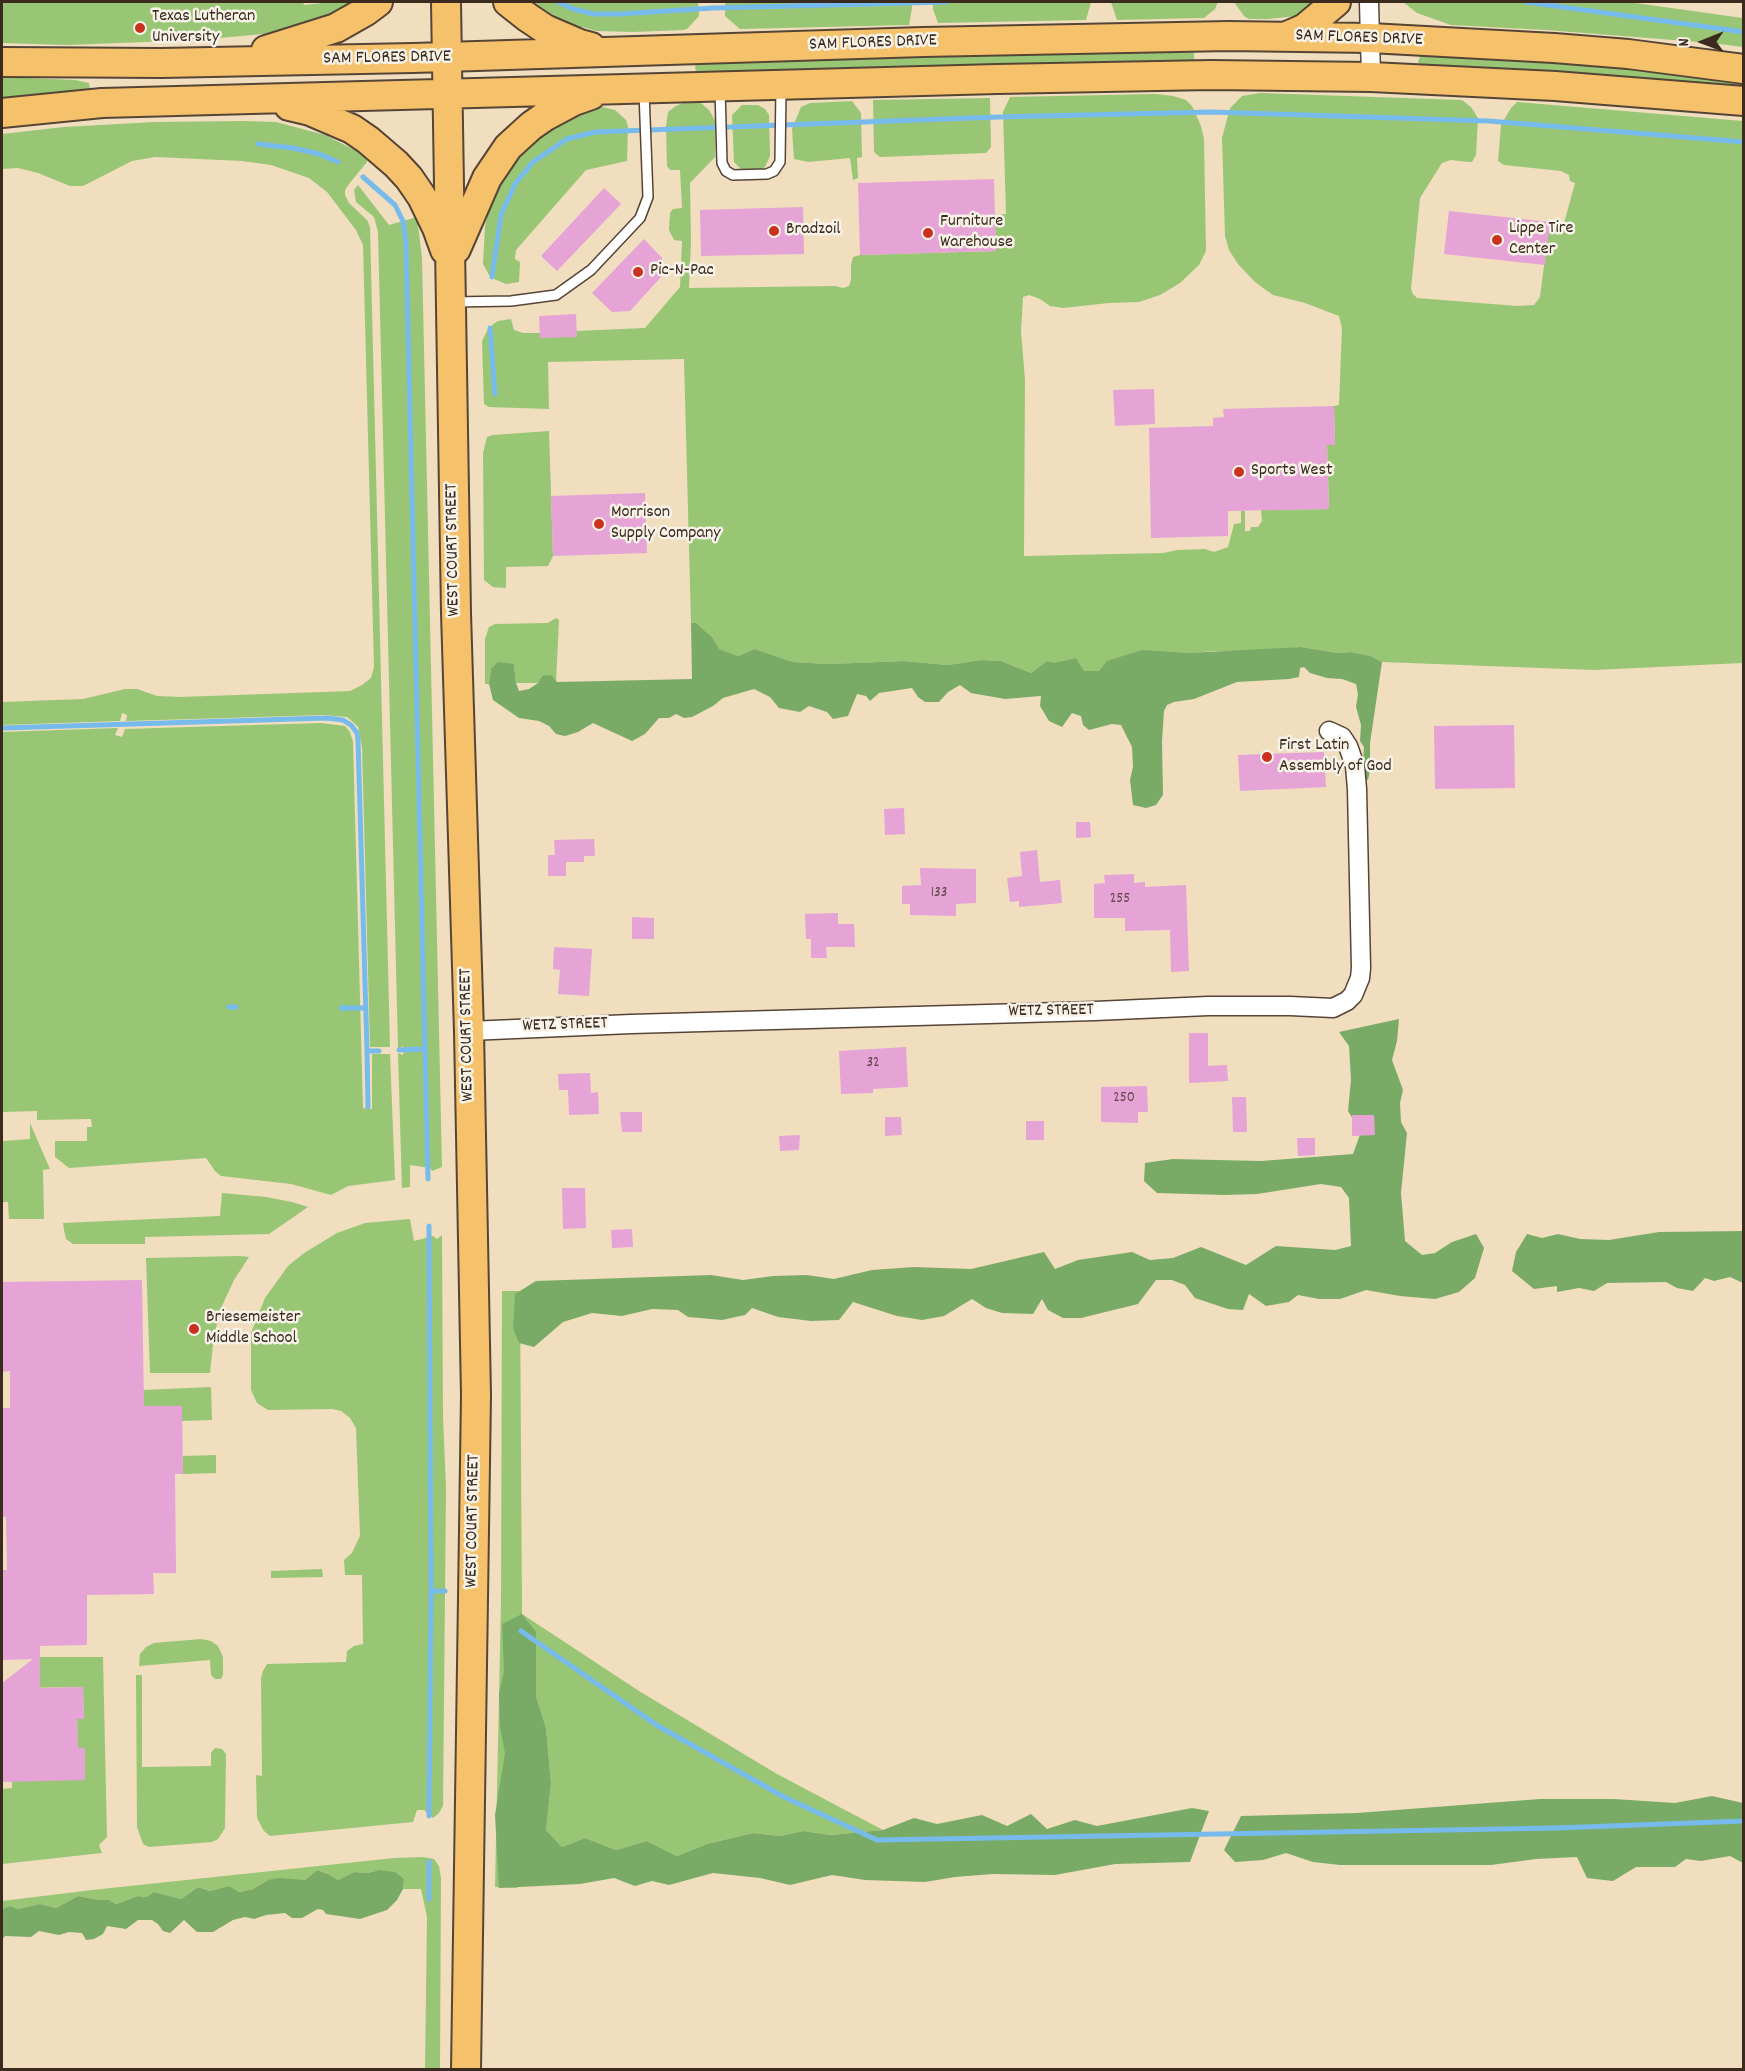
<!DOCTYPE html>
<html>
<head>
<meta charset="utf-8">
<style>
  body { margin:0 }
  #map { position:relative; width:1745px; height:2071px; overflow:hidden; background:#f0debf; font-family:Dekko,sans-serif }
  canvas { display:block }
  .frame { position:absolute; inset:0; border:3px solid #3b2a1e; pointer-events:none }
  .north { position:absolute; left:1673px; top:12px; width:60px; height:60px; -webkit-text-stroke:4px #f7f3e8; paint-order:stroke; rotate:269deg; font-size:16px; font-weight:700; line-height:24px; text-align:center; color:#3b2a1e }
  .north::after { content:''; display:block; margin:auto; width:21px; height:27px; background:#3b2a1e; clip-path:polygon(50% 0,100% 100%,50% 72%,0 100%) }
</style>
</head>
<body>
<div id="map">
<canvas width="1745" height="2071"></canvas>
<div class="frame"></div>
<div class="north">N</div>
</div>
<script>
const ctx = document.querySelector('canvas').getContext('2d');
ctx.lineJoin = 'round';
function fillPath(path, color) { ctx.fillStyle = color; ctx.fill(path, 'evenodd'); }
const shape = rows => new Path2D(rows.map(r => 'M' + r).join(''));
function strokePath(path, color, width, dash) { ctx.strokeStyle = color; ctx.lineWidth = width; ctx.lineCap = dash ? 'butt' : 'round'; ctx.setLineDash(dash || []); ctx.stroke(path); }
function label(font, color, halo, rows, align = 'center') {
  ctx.font = font + ' Dekko,sans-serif'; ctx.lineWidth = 5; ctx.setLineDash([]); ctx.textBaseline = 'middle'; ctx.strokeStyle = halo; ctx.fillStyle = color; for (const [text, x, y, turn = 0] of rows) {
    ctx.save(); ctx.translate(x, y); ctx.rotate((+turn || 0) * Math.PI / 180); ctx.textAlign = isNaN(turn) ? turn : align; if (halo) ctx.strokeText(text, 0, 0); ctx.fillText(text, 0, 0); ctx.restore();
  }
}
fillPath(shape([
  [2,2,303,2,304,5,332,2,355,2,337,14,284,32,198,40,67,45,2,43],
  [525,2,698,2,699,16,687,29,683,30,633,32,596,31,583,27,571,27,556,21],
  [725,2,912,2,912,8,909,25,740,29,725,16],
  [933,2,1091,2,1086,20,938,23,933,9],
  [1111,2,1218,2,1215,9,1204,18,1117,20],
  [1234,2,1323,2,1296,16,1268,19,1249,19,1244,16],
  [1403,2,1628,2,1743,18,1743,47,1712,43,1546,30,1451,25,1417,13],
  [1194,49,1194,63,696,74,695,64,699,62],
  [1421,54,1551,60,1743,81,1743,90,1421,67,1418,62],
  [2,77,75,80,89,83,90,89,2,100],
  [1260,93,1462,100,1471,107,1478,118,1476,155,1472,162,1469,162,1451,160,1442,163,1420,198,1411,289,1413,294,1417,298,1517,306,1534,305,1540,297,1549,227,1563,227,1575,183,1570,181,1569,175,1561,171,1504,165,1498,161,1501,125,1511,108,1517,102,1743,121,1743,663,1594,670,1382,662,1371,656,1351,652,1338,653,1301,647,1260,651,1213,651,1108,661,1099,671,1084,672,1076,658,1054,664,1047,661,1031,673,1001,661,981,660,948,665,903,661,829,664,793,662,755,649,738,656,718,649,712,637,696,623,691,623,684,359,548,362,549,409,489,407,484,404,482,341,489,327,492,329,492,325,498,321,511,319,514,330,523,333,540,333,540,338,576,331,645,328,680,287,682,241,674,240,669,230,670,213,673,209,682,208,680,170,670,170,667,166,666,126,668,112,676,106,683,103,701,103,709,110,716,122,715,157,690,183,691,242,689,288,835,286,843,288,849,286,851,280,851,265,853,257,860,255,996,251,995,215,1006,214,1003,112,1010,97,1156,94,1173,96,1186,100,1192,106,1201,126,1204,139,1206,251,1199,265,1180,283,1160,295,1139,302,1109,303,1063,308,1050,306,1040,299,1029,295,1023,297,1021,331,1025,380,1024,556,1163,553,1177,550,1205,549,1214,552,1228,547,1234,524,1241,523,1241,511,1245,511,1245,531,1250,531,1251,527,1258,527,1262,521,1261,510,1329,509,1327,445,1335,444,1334,406,1339,405,1342,328,1339,316,1305,303,1273,295,1255,282,1238,264,1229,250,1225,236,1222,138,1227,119,1230,108,1242,96],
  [990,98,991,147,986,153,880,157,874,152,873,100],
  [852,101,861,113,862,157,857,158,858,178,853,180,850,158,808,162,794,159,792,129,801,107,810,103],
  [742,105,758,105,765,109,769,115,770,156,765,167,761,170,741,169,734,162,732,115],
  [603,107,615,110,626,120,628,127,627,161,586,170,516,250,515,259,520,262,519,282,506,284,494,279,494,273,490,273,490,276,489,275,483,264,485,227,488,209,495,188,521,148,527,149,530,146,529,140,579,113],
  [243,121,276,122,325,135,366,156,367,162,349,184,345,190,345,195,349,203,367,220,370,227,390,1047,370,1047,362,747,358,727,353,722,347,717,324,715,126,721,127,715,122,713,120,721,2,725,2,702,83,699,125,689,137,689,157,696,180,697,350,691,362,685,371,678,374,667,363,245,356,230,327,192,309,178,271,165,242,161,155,157,132,161,83,186,70,186,38,173,18,168,2,169,2,134,64,127,155,122],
  [358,185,389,225,417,217,422,258,442,1167,432,1171,430,1168,410,1165,410,1187,402,1188,398,1053,403,1055,404,1050,403,1046,398,1049,378,232,374,217,356,202,354,190],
  [549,431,553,556,548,566,506,567,506,588,493,587,484,580,483,453,487,437,493,435],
  [556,618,559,620,556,682,542,676,538,683,516,683,514,664,491,669,489,684,485,684,485,639,489,627,495,624,548,623],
  [321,723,345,726,350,732,353,742,363,1108,372,1109,372,1054,390,1054,395,1180,348,1186,331,1195,291,1184,221,1176,215,1171,206,1158,69,1168,55,1157,55,1141,87,1141,87,1127,92,1127,91,1119,37,1120,37,1111,2,1112,2,732,118,728,115,735,122,737,125,729],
  [30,1123,50,1169,43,1170,44,1219,9,1219,8,1202,2,1202,2,1125,3,1141,30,1139],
  [222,1193,266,1197,292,1202,308,1207,269,1234,145,1237,145,1244,73,1244,66,1239,64,1230,63,1223,220,1216],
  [410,1219,414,1241,433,1236,437,1239,442,1235,443,1417,446,1488,443,1806,439,1813,433,1818,424,1810,417,1810,413,1822,270,1836,264,1831,257,1818,256,1775,262,1776,261,1678,263,1671,267,1664,346,1662,347,1651,354,1646,363,1644,362,1575,345,1575,344,1560,352,1553,360,1536,356,1428,350,1418,341,1411,332,1409,268,1410,257,1403,251,1390,251,1333,265,1298,288,1266,304,1253,337,1233,365,1223],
  [240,1256,249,1257,234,1280,222,1306,214,1335,210,1373,150,1373,146,1258],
  [502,1291,520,1291,522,1614,639,1691,777,1774,883,1830,831,1835,803,1831,780,1836,753,1833,707,1844,677,1856,647,1841,616,1850,585,1838,562,1847,546,1830,551,1783,546,1728,536,1696,536,1632,517,1888,495,1887,501,1601],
  [211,1387,212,1420,182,1421,181,1406,144,1406,143,1390],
  [216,1455,216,1473,183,1474,183,1456],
  [322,1569,323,1577,271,1578,271,1571],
  [201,1639,211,1641,218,1646,223,1657,223,1675,221,1679,215,1679,211,1675,210,1660,139,1666,140,1654,146,1647,154,1643],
  [40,1657,103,1657,107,1837,99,1845,102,1853,2,1864,2,1789,12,1788,12,1781,85,1748,78,1748,77,1719,84,1719,83,1687,12,1688],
  [136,1675,142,1675,142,1767,211,1766,211,1753,215,1748,222,1749,226,1754,225,1828,218,1839,212,1842,149,1847,143,1844,137,1827],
  [423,1857,434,1859,439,1866,441,1878,440,2069,425,2069,427,1917,421,1889,403,1889,404,1879,379,1870,368,1873,354,1872,338,1880,330,1875,317,1870,305,1880,268,1880,253,1889,238,1892,229,1886,210,1891,198,1887,181,1899,154,1892,146,1897,138,1896,116,1904,109,1900,99,1900,78,1896,56,1908,40,1904,18,1909,10,1906,2,1909,2,1901,92,1890,394,1858]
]), '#98c675');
fillPath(shape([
  [691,623,696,623,712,637,719,649,738,656,755,649,793,662,829,664,903,661,948,665,981,660,1001,661,1031,673,1047,661,1054,663,1076,658,1084,671,1099,671,1107,661,1142,650,1187,653,1301,647,1338,653,1351,652,1371,656,1382,662,1370,743,1370,771,1368,780,1365,779,1363,762,1364,747,1360,741,1361,725,1356,707,1358,694,1356,684,1342,679,1327,678,1310,673,1304,667,1300,668,1299,677,1289,679,1237,682,1194,699,1174,702,1167,705,1164,711,1162,741,1163,795,1156,805,1146,808,1133,805,1130,780,1133,767,1132,747,1121,725,1112,724,1089,730,1083,725,1081,716,1072,713,1062,727,1049,721,1040,706,1041,696,1005,699,971,693,960,685,948,692,939,702,925,702,918,697,912,688,879,693,870,701,866,696,857,694,848,716,833,719,827,712,809,706,800,712,779,708,770,697,754,689,723,698,713,706,692,717,684,718,676,714,669,718,659,718,645,734,632,741,593,723,578,732,565,736,556,734,549,726,539,721,519,718,493,700,489,684,491,669,498,662,514,664,516,683,519,691,529,689,538,683,542,676,551,675,557,682,692,679],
  [1399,1019,1397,1041,1392,1060,1403,1090,1400,1103,1401,1122,1407,1133,1401,1193,1405,1241,1422,1255,1435,1253,1452,1242,1476,1234,1484,1248,1475,1278,1459,1292,1435,1299,1400,1296,1366,1290,1340,1299,1319,1299,1298,1295,1289,1302,1266,1306,1249,1294,1243,1310,1228,1309,1195,1298,1185,1285,1172,1280,1156,1280,1138,1304,1081,1318,1063,1318,1048,1310,1042,1299,1033,1314,1002,1313,986,1308,972,1299,944,1316,922,1320,897,1316,853,1302,839,1320,811,1321,778,1317,752,1308,745,1315,722,1320,688,1317,678,1310,652,1309,622,1316,592,1313,563,1322,534,1347,519,1343,513,1328,515,1294,536,1281,711,1275,743,1280,773,1276,807,1275,834,1279,872,1270,914,1267,971,1269,1044,1252,1055,1269,1078,1260,1132,1252,1150,1260,1173,1258,1201,1247,1246,1265,1276,1246,1335,1250,1351,1246,1349,1198,1341,1187,1321,1184,1257,1194,1225,1195,1157,1193,1144,1181,1145,1163,1173,1159,1261,1161,1353,1154,1361,1132,1348,1111,1351,1080,1349,1046,1339,1032],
  [1743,1231,1743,1283,1730,1277,1714,1281,1705,1278,1693,1291,1677,1288,1666,1282,1607,1283,1594,1291,1579,1288,1557,1292,1557,1286,1534,1289,1512,1271,1516,1252,1527,1234,1542,1238,1558,1234,1580,1239,1609,1240,1659,1232],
  [522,1614,536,1632,536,1696,546,1728,551,1783,546,1830,562,1847,585,1838,616,1850,647,1841,677,1856,707,1844,753,1833,780,1836,803,1831,831,1835,883,1830,914,1818,937,1824,982,1815,1007,1826,1031,1814,1047,1829,1075,1820,1097,1826,1192,1808,1209,1811,1190,1862,1115,1864,1055,1875,993,1874,955,1877,925,1882,865,1880,832,1875,790,1885,760,1878,713,1873,669,1885,652,1881,635,1886,614,1878,580,1884,499,1888,495,1815,505,1753,500,1727,499,1694,504,1671,502,1624],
  [1712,1796,1743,1803,1743,1863,1730,1856,1701,1861,1686,1859,1675,1867,1636,1867,1613,1881,1587,1878,1577,1857,1536,1859,1491,1865,1340,1865,1313,1862,1286,1853,1263,1860,1235,1862,1224,1850,1241,1816,1357,1813,1540,1799,1614,1799,1675,1803],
  [317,1870,330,1875,338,1880,354,1872,368,1873,379,1870,395,1872,404,1879,403,1889,397,1900,387,1910,360,1919,326,1914,323,1910,318,1909,302,1918,292,1918,285,1913,266,1915,254,1919,245,1917,233,1920,213,1932,197,1932,184,1920,170,1933,163,1931,158,1924,152,1920,138,1920,126,1929,107,1926,103,1934,94,1939,86,1940,82,1933,69,1932,59,1935,39,1931,31,1937,5,1936,2,1940,2,1909,10,1906,18,1909,40,1904,56,1908,78,1896,99,1900,109,1900,116,1904,138,1896,146,1897,154,1892,181,1899,198,1887,210,1891,229,1886,239,1892,253,1889,268,1880,278,1878,305,1880]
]), '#7aab66');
strokePath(shape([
  [558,2,573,9,594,14,620,14,713,8,946,2],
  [1526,2,1744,32],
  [258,144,293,148,319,154,338,162],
  [363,177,395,205,403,221,406,242,428,1179],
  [492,277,501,215,515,184,533,162,567,139,595,132,998,117,1212,112,1489,121,1744,142],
  [490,328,495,394],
  [2,728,327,718,343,720,351,725,357,733,358,740,367,1051,379,1051],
  [229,1007,236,1007],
  [341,1008,366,1008],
  [399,1050,424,1049],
  [367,1051,368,1107],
  [429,1226,431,1591,429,1816],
  [431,1591,445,1591],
  [521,1631,658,1726,784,1797,877,1840,1556,1828,1744,1821],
  [429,1862,429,1899]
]), '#77bbed', 5);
fillPath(shape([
  [994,179,996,251,860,255,858,183],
  [604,188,621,204,557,271,541,256],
  [803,207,804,254,701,256,700,210],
  [1449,211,1550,222,1545,265,1444,254],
  [644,239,662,258,662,276,630,311,612,312,592,293],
  [576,314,577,337,540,338,539,316],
  [1154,389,1155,424,1115,426,1113,390],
  [1334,406,1335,445,1327,445,1329,509,1228,511,1228,536,1151,538,1149,428,1213,426,1213,418,1224,417,1223,409],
  [645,493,647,553,553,556,551,496],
  [1514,725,1515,788,1435,789,1434,726],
  [1324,752,1326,787,1240,791,1238,755],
  [904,808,905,834,885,835,884,809],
  [1076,822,1090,822,1091,837,1076,838],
  [594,839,595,856,584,856,584,862,566,862,566,876,548,876,548,855,555,855,554,840],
  [1037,850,1040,882,1060,880,1062,903,1019,907,1019,901,1010,902,1007,878,1022,876,1020,852],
  [920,868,976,869,976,903,956,904,956,916,910,915,910,904,902,904,902,886,921,885],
  [1134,874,1134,883,1145,882,1145,887,1186,885,1189,971,1171,972,1170,930,1125,931,1125,918,1094,918,1094,884,1105,883,1104,875],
  [838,913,838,924,854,924,855,947,826,947,827,958,811,958,811,939,806,939,805,914],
  [632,917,654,918,654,939,632,939],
  [554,947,592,949,589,996,558,994,560,970,553,969],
  [1189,1033,1208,1033,1208,1066,1227,1065,1228,1081,1189,1083],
  [906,1047,908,1087,873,1089,873,1093,841,1094,839,1051],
  [590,1073,591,1093,598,1092,599,1114,569,1115,568,1090,559,1090,558,1074],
  [1147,1086,1148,1112,1138,1112,1138,1123,1101,1122,1101,1087],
  [1232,1097,1246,1097,1247,1132,1233,1132],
  [620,1112,642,1112,642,1132,622,1132],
  [1352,1115,1374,1115,1375,1135,1352,1136],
  [885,1117,901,1117,902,1135,885,1136],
  [1026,1121,1044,1121,1044,1140,1026,1140],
  [800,1135,799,1150,780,1151,779,1136],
  [1297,1138,1315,1138,1315,1155,1298,1156],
  [562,1188,585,1188,586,1228,563,1229],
  [632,1229,633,1247,612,1248,611,1230],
  [142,1280,144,1406,182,1406,183,1474,175,1474,176,1573,153,1573,154,1594,87,1595,87,1645,40,1646,40,1688,83,1687,84,1719,77,1719,78,1748,85,1748,85,1780,2,1782,2,1683,33,1659,2,1660,2,1570,7,1570,6,1517,2,1517,2,1408,10,1408,10,1371,2,1372,2,1282]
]), '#e5a3d6');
const service = shape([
  [720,89,722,163,726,171,733,175,767,174,774,171,780,162,781,88],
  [453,302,511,301,556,295,591,270,640,218,648,197,644,92]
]);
const minor = shape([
  [1369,2,1371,77],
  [469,1031,631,1024,1095,1011,1208,1006,1290,1006,1333,1008,1347,1001,1353,995,1360,978,1361,968,1357,789,1355,766,1348,746,1342,737,1329,731]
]);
const primary = shape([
  [446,2,456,613,469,1031,476,1395,466,2070],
  [508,2,527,17,545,29,580,44,591,47],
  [1287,36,1305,28,1336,2],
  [266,50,336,28,366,11,378,2],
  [2,62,161,63,413,58,923,42,1229,36,1370,38,1554,48,1628,54,1744,69],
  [289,106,310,111,352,129,368,140,396,164,409,178,422,197,437,228,445,250],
  [2,113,102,103,997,79,1211,75,1371,77,1555,86,1744,101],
  [456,249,487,178,508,147,531,126,544,117,574,101,591,95]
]);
strokePath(service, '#564536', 12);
strokePath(minor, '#564536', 21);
strokePath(primary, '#564536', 32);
strokePath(service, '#fff', 9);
strokePath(minor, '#fff', 18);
strokePath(primary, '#f6c16b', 28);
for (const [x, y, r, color] of [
  [140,28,6,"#c8321e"],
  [774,231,6,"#c8321e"],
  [928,233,6,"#c8321e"],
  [1497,240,6,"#c8321e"],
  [638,272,6,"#c8321e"],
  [1239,472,6,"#c8321e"],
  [599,524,6,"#c8321e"],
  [1267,757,6,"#c8321e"],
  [194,1329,6,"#c8321e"]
]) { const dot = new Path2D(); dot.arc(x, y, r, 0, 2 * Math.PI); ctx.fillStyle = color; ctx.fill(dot); strokePath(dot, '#f7f3e8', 2); }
label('15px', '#66484c', null, [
  ["133",939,894],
  ["255",1120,900],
  ["32",873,1064],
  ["250",1124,1099]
]);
label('18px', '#3b2a1e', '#f7f3e8', [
  ["Texas Lutheran",152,18],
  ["University",152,39],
  ["Furniture",940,223],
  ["Warehouse",940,244],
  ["Lippe Tire",1509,230],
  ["Center",1509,251],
  ["Bradzoil",786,231],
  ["Pic-N-Pac",650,272],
  ["Sports West",1251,472],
  ["Morrison",611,514],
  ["Supply Company",611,535],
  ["First Latin",1279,747],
  ["Assembly of God",1279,768],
  ["Briesemeister",206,1319],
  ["Middle School",206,1340]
], 'left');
label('18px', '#3b2a1e', '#f7f3e8', [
  ["SAM FLORES DRIVE",1359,39,2],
  ["SAM FLORES DRIVE",873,44,-2],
  ["SAM FLORES DRIVE",387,59,-1],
  ["WEST COURT STREET",454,550,-91],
  ["WETZ STREET",1051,1012,-1],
  ["WETZ STREET",565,1026,-2],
  ["WEST COURT STREET",468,1035,-91],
  ["WEST COURT STREET",474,1521,-89]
]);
</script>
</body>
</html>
